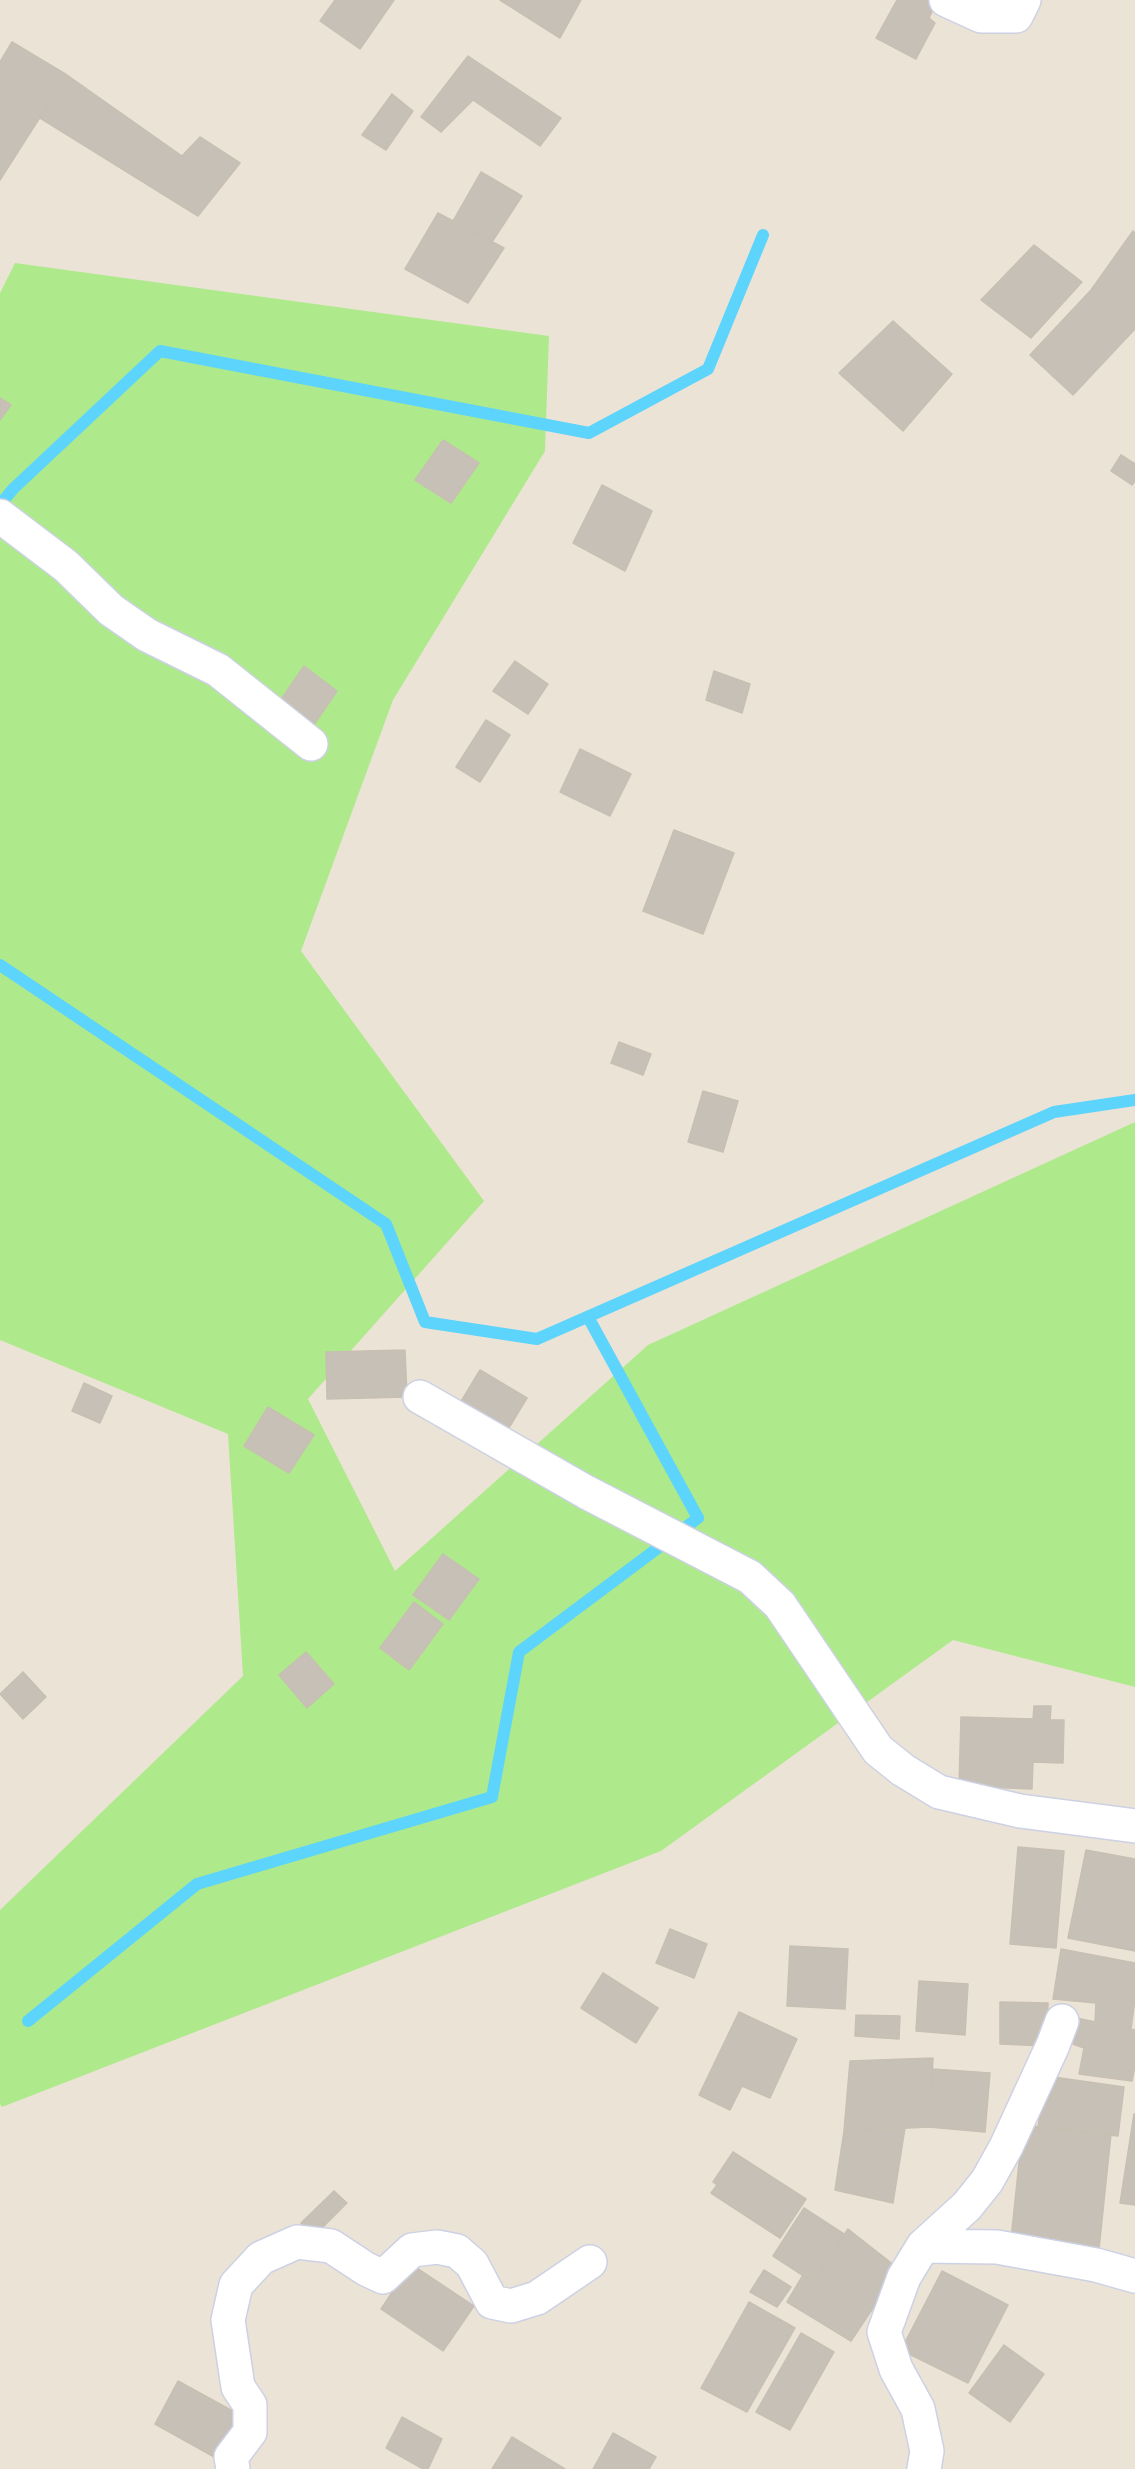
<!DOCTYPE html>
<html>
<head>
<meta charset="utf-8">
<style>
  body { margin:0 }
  canvas { display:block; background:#ece3d7 }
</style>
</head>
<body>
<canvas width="1135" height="2469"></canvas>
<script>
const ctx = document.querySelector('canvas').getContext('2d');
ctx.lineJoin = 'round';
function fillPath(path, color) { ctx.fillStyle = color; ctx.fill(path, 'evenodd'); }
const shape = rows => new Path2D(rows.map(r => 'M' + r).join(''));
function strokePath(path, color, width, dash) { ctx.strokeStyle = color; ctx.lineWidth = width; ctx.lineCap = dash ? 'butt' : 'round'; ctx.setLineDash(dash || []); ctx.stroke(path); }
fillPath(shape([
  [15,263,549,336,545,451,393,700,301,951,484,1201,308,1399,395,1571,648,1345,1135,1122,1135,1687,953,1640,661,1851,2,2107,0,2104,0,1910,243,1676,228,1434,0,1340,0,293]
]), '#aeea8c');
strokePath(shape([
  [0,505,13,489,160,351,589,433,708,369,763,235],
  [0,965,386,1224,425,1322,537,1339,1054,1112,1135,1100],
  [28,2021,197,1884,492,1797,519,1652,698,1518,588,1317]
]), '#5dd4fb', 12);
const building = shape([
  [335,0,394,0,360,49,320,21,335,0],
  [500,0,581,0,560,38,500,0],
  [897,0,926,0,935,5,929,18,935,23,916,59,876,38,897,0],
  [12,42,67,75,0,180,0,62,12,42],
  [468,56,561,118,540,146,473,100,441,132,421,117,468,56],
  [67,75,182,156,200,137,240,163,198,216,40,118,67,75],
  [392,94,413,111,386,150,362,135,392,94],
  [481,172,522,196,492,242,453,221,481,172],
  [438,213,504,248,468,303,405,269,438,213],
  [1133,231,1135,233,1135,329,1073,395,1030,355,1091,290,1133,231],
  [1034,245,1082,282,1031,338,981,300,1034,245],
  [893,321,952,374,903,431,839,373,893,321],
  [0,398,11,405,0,420,0,398],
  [443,440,479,463,451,503,415,480,443,440],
  [1121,455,1135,464,1135,481,1132,485,1111,471,1121,455],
  [602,485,652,511,625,571,573,543,602,485],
  [515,661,548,684,528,714,493,691,515,661],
  [304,666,337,691,311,729,278,704,304,666],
  [714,671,750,684,742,713,706,700,714,671],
  [486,720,510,735,480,782,456,767,486,720],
  [580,749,631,774,610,816,560,792,580,749],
  [674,830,734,853,703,934,643,911,674,830],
  [619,1042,651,1054,643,1075,611,1063,619,1042],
  [703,1091,738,1101,723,1152,688,1142,703,1091],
  [405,1350,407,1397,327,1399,326,1352,405,1350],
  [480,1370,527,1398,501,1441,454,1413,480,1370],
  [84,1383,112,1396,100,1423,72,1411,84,1383],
  [268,1407,314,1435,289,1473,244,1446,268,1407],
  [443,1554,479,1579,449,1620,413,1595,443,1554],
  [414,1602,443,1624,409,1670,380,1648,414,1602],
  [306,1652,334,1684,307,1708,279,1675,306,1652],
  [23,1672,46,1697,23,1719,0,1694,23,1672],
  [1034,1706,1051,1706,1050,1720,1064,1720,1063,1763,1033,1762,1032,1789,959,1786,961,1717,1033,1719,1034,1706],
  [1018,1847,1064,1851,1056,1948,1010,1944,1018,1847],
  [1086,1850,1135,1859,1135,1951,1068,1938,1086,1850],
  [670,1929,707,1944,694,1978,656,1963,670,1929],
  [790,1946,848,1949,845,2009,787,2006,790,1946],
  [1061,1949,1135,1963,1135,1999,1131,2029,1095,2022,1096,2003,1053,1999,1061,1949],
  [603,1973,658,2008,636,2043,581,2008,603,1973],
  [919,1981,968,1984,965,2035,916,2031,919,1981],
  [1000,2002,1048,2003,1047,2046,1000,2044,1000,2002],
  [739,2012,797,2039,770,2098,742,2086,730,2110,699,2095,739,2012],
  [856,2015,900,2016,899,2039,855,2036,856,2015],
  [1076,2018,1135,2030,1135,2066,1132,2081,1079,2074,1084,2048,1073,2044,1076,2018],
  [933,2058,929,2127,844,2131,850,2061,933,2058],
  [933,2069,990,2073,985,2132,929,2127,933,2069],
  [1046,2076,1124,2087,1118,2136,1038,2127,1046,2076],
  [1134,2114,1135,2114,1135,2205,1120,2203,1134,2114],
  [1023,2125,1111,2134,1099,2249,1011,2239,1023,2125],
  [905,2128,893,2203,835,2190,844,2131,905,2128],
  [733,2152,806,2199,780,2238,711,2193,717,2185,713,2182,733,2152],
  [334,2191,347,2203,314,2236,301,2223,334,2191],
  [804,2208,844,2234,813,2282,773,2256,804,2208],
  [848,2229,899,2269,851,2341,787,2302,803,2275,813,2282,848,2229],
  [411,2264,474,2306,443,2351,381,2309,411,2264],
  [764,2270,791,2287,777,2307,750,2292,764,2270],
  [942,2271,1008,2305,968,2383,901,2350,942,2271],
  [749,2302,795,2328,747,2412,701,2388,749,2302],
  [801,2333,834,2352,790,2430,756,2412,801,2333],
  [1004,2345,1044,2374,1010,2422,969,2393,1004,2345],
  [178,2381,240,2415,216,2458,155,2424,178,2381],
  [402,2417,442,2439,428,2469,423,2469,386,2448,402,2417],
  [613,2433,656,2457,649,2469,593,2469,613,2433],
  [512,2437,565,2469,492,2469,512,2437]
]);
fillPath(building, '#c7c0b7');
strokePath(building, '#c7bfb1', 1.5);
const street = shape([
  [946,0,981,16,1016,16,1024,0],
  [0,516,66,566,111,610,147,635,218,670,311,744],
  [420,1397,586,1492,750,1577,780,1605,878,1750,903,1770,939,1792,1020,1811,1135,1826],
  [923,2246,997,2247,1096,2265,1135,2276],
  [233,2469,231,2457,250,2432,250,2405,238,2387,228,2320,236,2285,261,2258,297,2242,331,2246,366,2269,383,2277,412,2250,437,2247,457,2251,472,2264,492,2302,511,2306,537,2298,590,2262],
  [924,2469,927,2451,918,2409,896,2369,884,2332,904,2277,923,2246,967,2206,987,2181,1006,2147,1053,2045,1062,2021]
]);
strokePath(street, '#ccd1e3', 36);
strokePath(street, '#fff', 33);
</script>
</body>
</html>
